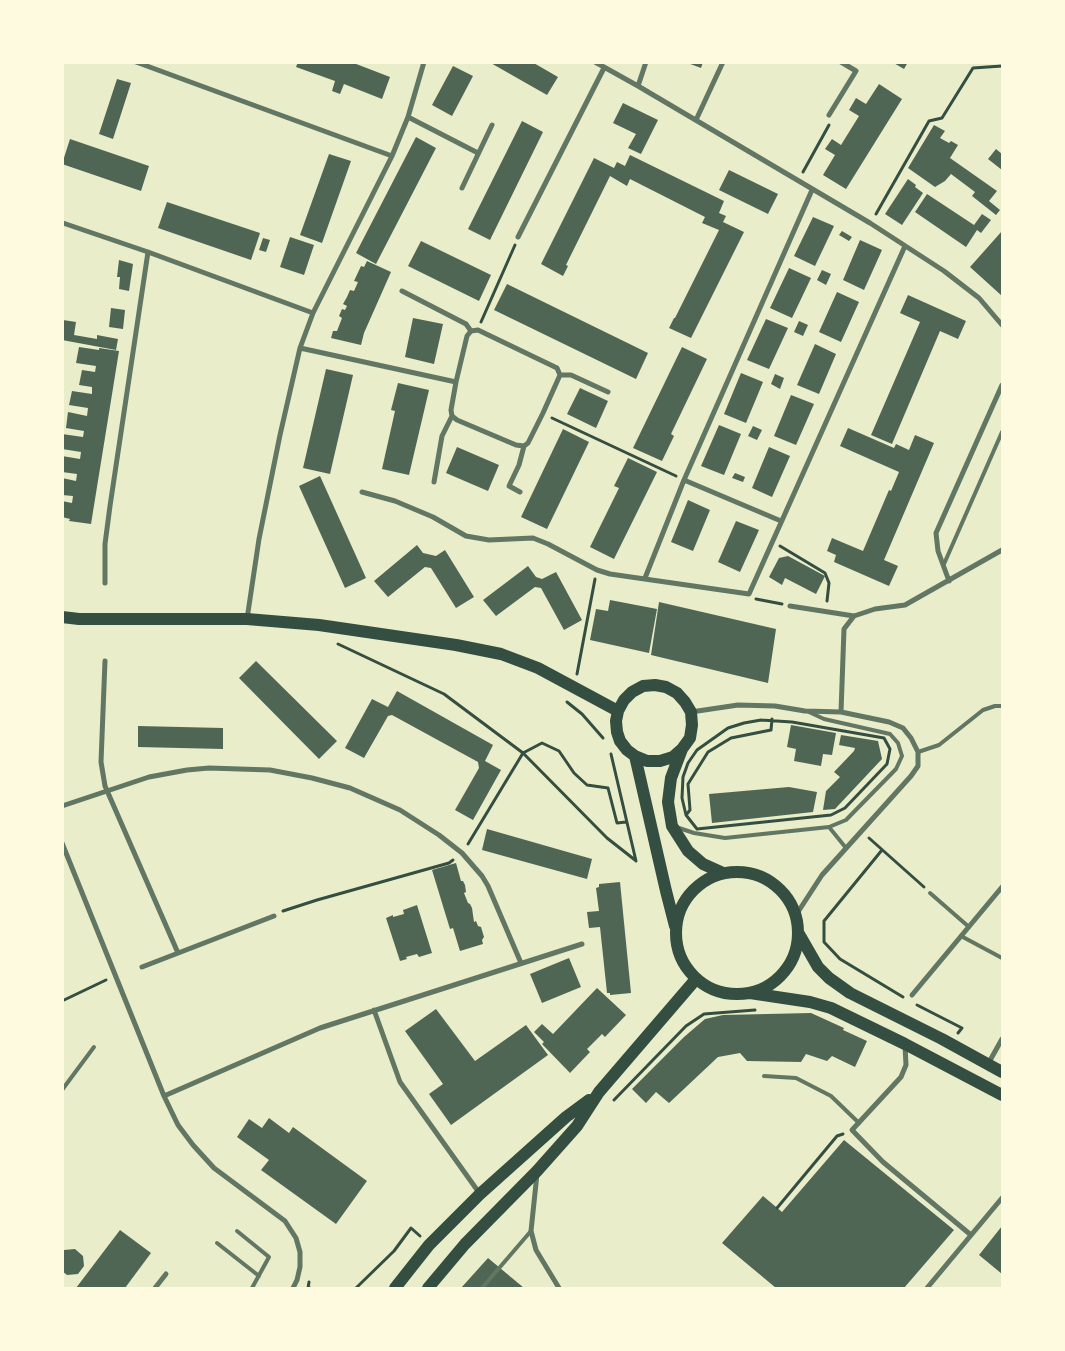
<!DOCTYPE html>
<html>
<head>
<meta charset="utf-8">
<style>
  body { margin:0 }
  #map { position:relative; width:1065px; height:1351px; overflow:hidden; background:#e9edc9; font-family:Mulish,sans-serif }
  canvas { display:block }
  .frame { position:absolute; inset:0; border:64px solid #fefae0; pointer-events:none }
</style>
</head>
<body>
<div id="map">
<canvas width="1065" height="1351"></canvas>
<div class="frame"></div>
</div>
<script>
const ctx = document.querySelector('canvas').getContext('2d');
ctx.lineJoin = 'round';
function fillPath(path, color) { ctx.fillStyle = color; ctx.fill(path, 'evenodd'); }
const shape = rows => new Path2D(rows.map(r => 'M' + r).join(''));
function strokePath(path, color, width, dash) { ctx.strokeStyle = color; ctx.lineWidth = width; ctx.lineCap = dash ? 'butt' : 'round'; ctx.setLineDash(dash || []); ctx.stroke(path); }
fillPath(shape([
  [298,62,351,62,390,77,382,99,344,84,340,94,332,91,335,81,296,67],
  [489,62,532,62,558,77,547,95],
  [685,62,703,62,701,68],
  [892,62,908,62,904,69],
  [453,66,473,76,452,116,432,105],
  [117,79,131,83,113,139,99,134],
  [879,84,902,99,846,189,823,175,835,155,825,149,832,139,841,145,859,116,849,110,856,98,866,104],
  [623,103,658,120,641,154,628,148,636,134,613,123],
  [522,121,543,132,490,240,468,229],
  [934,125,945,131,940,138,949,143,951,141,958,145,950,158,997,191,989,201,1000,210,996,215,972,196,975,192,951,174,945,181,935,187,908,168],
  [416,137,436,148,376,264,356,253],
  [70,139,149,166,141,191,62,164],
  [996,149,1002,154,1002,170,988,159],
  [329,154,351,161,322,243,300,235],
  [630,155,724,201,719,213,726,216,723,222,744,232,691,338,669,328,674,318,675,318,719,230,702,223,705,217,630,179,627,186,610,176,566,265,568,266,563,276,541,264,594,158,614,168,617,162,625,166],
  [729,170,778,194,768,214,719,190],
  [908,179,916,185,915,187,923,193,902,225,885,214],
  [927,194,974,225,982,214,991,220,981,233,977,230,966,247,915,212],
  [167,202,260,233,251,260,158,228],
  [813,217,834,226,815,266,794,256],
  [842,231,852,237,849,241,839,235],
  [1002,231,1002,296,970,267],
  [290,237,314,245,304,275,280,267],
  [263,238,270,240,266,252,259,250],
  [860,240,882,250,864,290,843,280],
  [421,241,491,275,479,301,408,266],
  [119,260,133,264,129,291,119,289,120,277,117,277],
  [367,261,391,272,364,333,361,345,331,338,333,331,337,331,342,318,339,316,342,309,345,310,347,306,343,304,347,297,350,290,354,291,358,282,354,281,361,266,364,267],
  [789,268,811,278,792,318,770,308],
  [822,270,831,274,826,285,817,280],
  [507,284,648,353,636,379,494,310],
  [837,292,859,302,841,342,819,332],
  [908,295,966,321,958,339,940,331,892,444,871,435,920,322,900,313],
  [111,308,125,310,123,329,109,327],
  [413,318,443,324,434,364,405,357],
  [766,319,788,328,769,369,747,360],
  [63,320,76,322,74,335,97,339,97,335,118,339,116,350,62,340],
  [799,321,808,325,803,336,794,332],
  [815,344,836,354,819,394,797,385],
  [79,347,99,350,99,348,119,351,91,524,69,521,70,519,62,517,62,501,72,503,73,496,62,495,62,478,76,481,77,474,62,472,62,456,80,459,81,452,62,449,62,434,83,437,84,431,66,428,68,412,87,416,88,408,69,405,72,391,92,394,92,387,79,385,82,370,95,372,96,366,76,363],
  [682,347,707,359,671,434,674,436,662,461,633,448],
  [326,369,353,375,330,474,303,468],
  [741,373,763,382,746,423,724,414],
  [775,374,784,378,780,389,771,384],
  [398,383,429,390,409,475,382,469,395,411,391,410],
  [580,388,608,401,596,428,567,414],
  [791,395,814,404,796,445,774,436],
  [719,425,741,434,724,475,701,466],
  [753,426,762,430,757,440,748,436],
  [848,428,894,448,896,444,909,450,915,435,934,443,884,560,898,566,889,586,834,562,836,555,827,551,832,538,863,551,889,490,891,491,899,472,840,446],
  [563,429,589,442,547,529,521,517],
  [457,447,499,465,488,491,446,473],
  [769,447,790,456,772,497,752,488],
  [628,458,657,472,614,559,590,547,619,488,614,486],
  [735,473,745,477,743,482,732,478],
  [320,476,366,578,345,588,299,486],
  [688,500,710,510,693,551,671,542],
  [736,521,759,530,740,572,718,562],
  [417,545,423,553,436,556,445,550,474,597,456,608,431,568,425,567,388,597,374,581],
  [788,556,825,576,816,594,785,578,782,585,769,577,779,558],
  [528,566,536,577,542,579,556,572,582,620,564,630,541,588,535,587,496,616,483,600],
  [610,600,657,609,649,653,590,640,596,609,608,611],
  [659,602,776,629,768,683,651,655],
  [256,661,337,741,319,759,239,678],
  [397,691,493,745,485,761,501,770,473,820,455,810,479,768,478,762,392,715,388,716,364,758,345,748,372,699,388,707],
  [791,725,836,733,832,755,823,754,821,766,794,761,796,749,787,747],
  [138,726,223,728,223,749,138,747],
  [841,735,878,741,882,759,835,809,823,810,826,791,840,777,834,772,854,751,855,748,839,745],
  [789,787,817,792,813,812,712,823,709,794],
  [487,829,592,859,587,879,482,850],
  [456,863,461,881,463,881,465,885,466,892,464,893,468,903,470,904,472,908,474,922,476,921,478,926,481,927,484,937,482,940,483,944,460,951,453,928,450,929,432,870],
  [620,882,631,993,610,995,610,993,607,993,600,927,589,928,587,912,599,911,596,888,599,887,599,884],
  [417,905,432,953,419,957,417,954,406,957,407,959,400,961,386,918,393,915,393,917,404,914,403,910],
  [569,958,581,987,542,1003,530,974],
  [597,988,626,1015,605,1037,602,1034,587,1049,590,1052,570,1073,542,1044,544,1042,534,1032,542,1024,553,1034],
  [436,1009,475,1061,526,1025,548,1055,451,1125,429,1094,443,1084,405,1031],
  [811,1013,844,1028,843,1030,867,1041,855,1067,832,1056,827,1061,806,1054,801,1062,747,1061,740,1053,718,1057,669,1103,656,1092,646,1103,632,1089,684,1037,705,1019,723,1015],
  [269,1118,289,1133,293,1127,367,1181,336,1224,261,1170,269,1160,237,1137,249,1119,262,1128],
  [844,1140,954,1230,904,1288,776,1288,722,1243,763,1196,782,1212],
  [1002,1226,1002,1274,979,1255],
  [120,1230,151,1253,125,1288,76,1288],
  [75,1249,83,1256,84,1266,78,1274,67,1275,62,1271,62,1253,64,1250],
  [488,1258,524,1288,461,1288]
]), '#4f6655');
strokePath(shape([
  [803,172,829,125],
  [876,214,929,121,942,118,973,68,1002,66],
  [481,322,515,245],
  [552,418,676,476],
  [780,546,825,573,829,583,827,601],
  [756,599,782,604],
  [338,644,444,694,523,753,607,838,635,860],
  [577,674,595,579],
  [567,702,582,714,603,738],
  [761,720,792,722,884,738,890,749,887,764,845,808,831,815,697,829,686,815,682,798,683,777,688,763,697,750,728,728,744,723,761,720],
  [611,754,636,861],
  [686,815,690,810,688,784,708,752,731,738,771,730,772,719],
  [869,838,924,887],
  [468,844,523,753,542,743,559,751,574,773,587,785,608,788,617,823,626,822],
  [882,850,824,921,824,942,840,959,903,997],
  [283,911,317,900,449,863,453,860],
  [62,1001,106,980],
  [917,1005,962,1028,958,1033],
  [614,1100,686,1026,704,1014,755,1010],
  [777,1208,837,1136,843,1134],
  [309,1282,308,1288,310,1288],
  [356,1288,394,1251,411,1228,420,1236]
]), '#344e41', 3);
strokePath(shape([
  [944,564,1002,432],
  [918,752,939,745,983,710,995,706,1002,706],
  [676,827,694,833,725,838,829,827,846,820,896,769,902,756,898,743,890,734,824,719,809,712],
  [829,827,846,848],
  [930,893,969,927],
  [961,936,1002,958],
  [764,1076,796,1078,831,1096,859,1123],
  [62,1090,94,1047],
  [237,1231,269,1257,252,1288],
  [217,1243,259,1276],
  [482,1288,531,1231]
]), '#617663', 4);
strokePath(shape([
  [136,62,392,156],
  [595,62,638,86,870,223,944,271,979,298,1002,325],
  [638,86,646,62],
  [829,115,856,71,841,62],
  [408,117,478,153],
  [696,120,723,62],
  [462,188,492,125],
  [63,223,148,252,313,313],
  [518,237,604,68],
  [402,291,466,324,471,331],
  [300,348,456,382],
  [560,375,571,375,608,392],
  [684,480,781,521],
  [434,482,442,436,452,416,451,410,456,382,467,336,471,331,478,330,557,368,560,375,543,413,528,443,524,446,516,445,457,420,452,416],
  [362,492,395,501,433,517,466,536,489,540,533,538,548,544,597,570,610,574,749,594,905,246],
  [520,492,509,486,519,465,524,446],
  [645,578,684,480,812,190],
  [949,581,938,551,936,533,1002,385],
  [105,583,105,544,110,506,148,252],
  [790,606,854,616,875,609,905,605,1002,550],
  [247,619,259,539,280,435,300,348,313,313,392,156,408,117,424,62],
  [105,661,101,762,105,786,178,953],
  [691,712,738,705,775,706,805,711,841,712,889,722,903,728,911,738,918,752,918,766,911,776,822,875,796,915],
  [841,712,844,629,854,616],
  [62,806,149,777,187,770,209,768,270,770,312,778,350,788,400,810,439,835,462,853,482,876,488,886,521,963],
  [62,843,164,1096,178,1125,193,1145,214,1168,285,1221,296,1238,300,1252,300,1267,297,1280,293,1288],
  [142,967,274,916],
  [912,995,1002,887],
  [374,1010,400,1082,480,1194],
  [905,1046,906,1065,901,1077,852,1130,883,1162,971,1235],
  [988,1064,1002,1039],
  [164,1096,320,1028,582,944],
  [537,1174,531,1231,536,1250,559,1288],
  [155,1288,166,1274],
  [927,1288,1002,1198]
]), '#617663', 5);
strokePath(shape([
  [62,617,79,619,247,619,319,625,456,645,501,654,538,668,618,711],
  [682,749,673,757,660,761,647,761,635,756,627,750,620,741,617,732,616,721,618,711,624,700,632,692,643,686,655,685,666,687,677,693,685,702,691,712,692,725,690,738,682,749,671,778,668,802,672,826,688,851,703,864,723,873],
  [635,756,666,891,675,926],
  '676 933a61 61 0 1 1 122 0a61 61 0 1 1-122 0Z',
  [799,934,818,967,829,978,850,993,942,1039,1002,1072],
  [750,993,810,1002,831,1008,905,1044,1002,1095],
  [395,1288,429,1245,480,1194,566,1117,589,1100],
  [428,1288,465,1244,537,1171,577,1126,599,1092,696,979]
]), '#344e41', 12);
</script>
</body>
</html>
